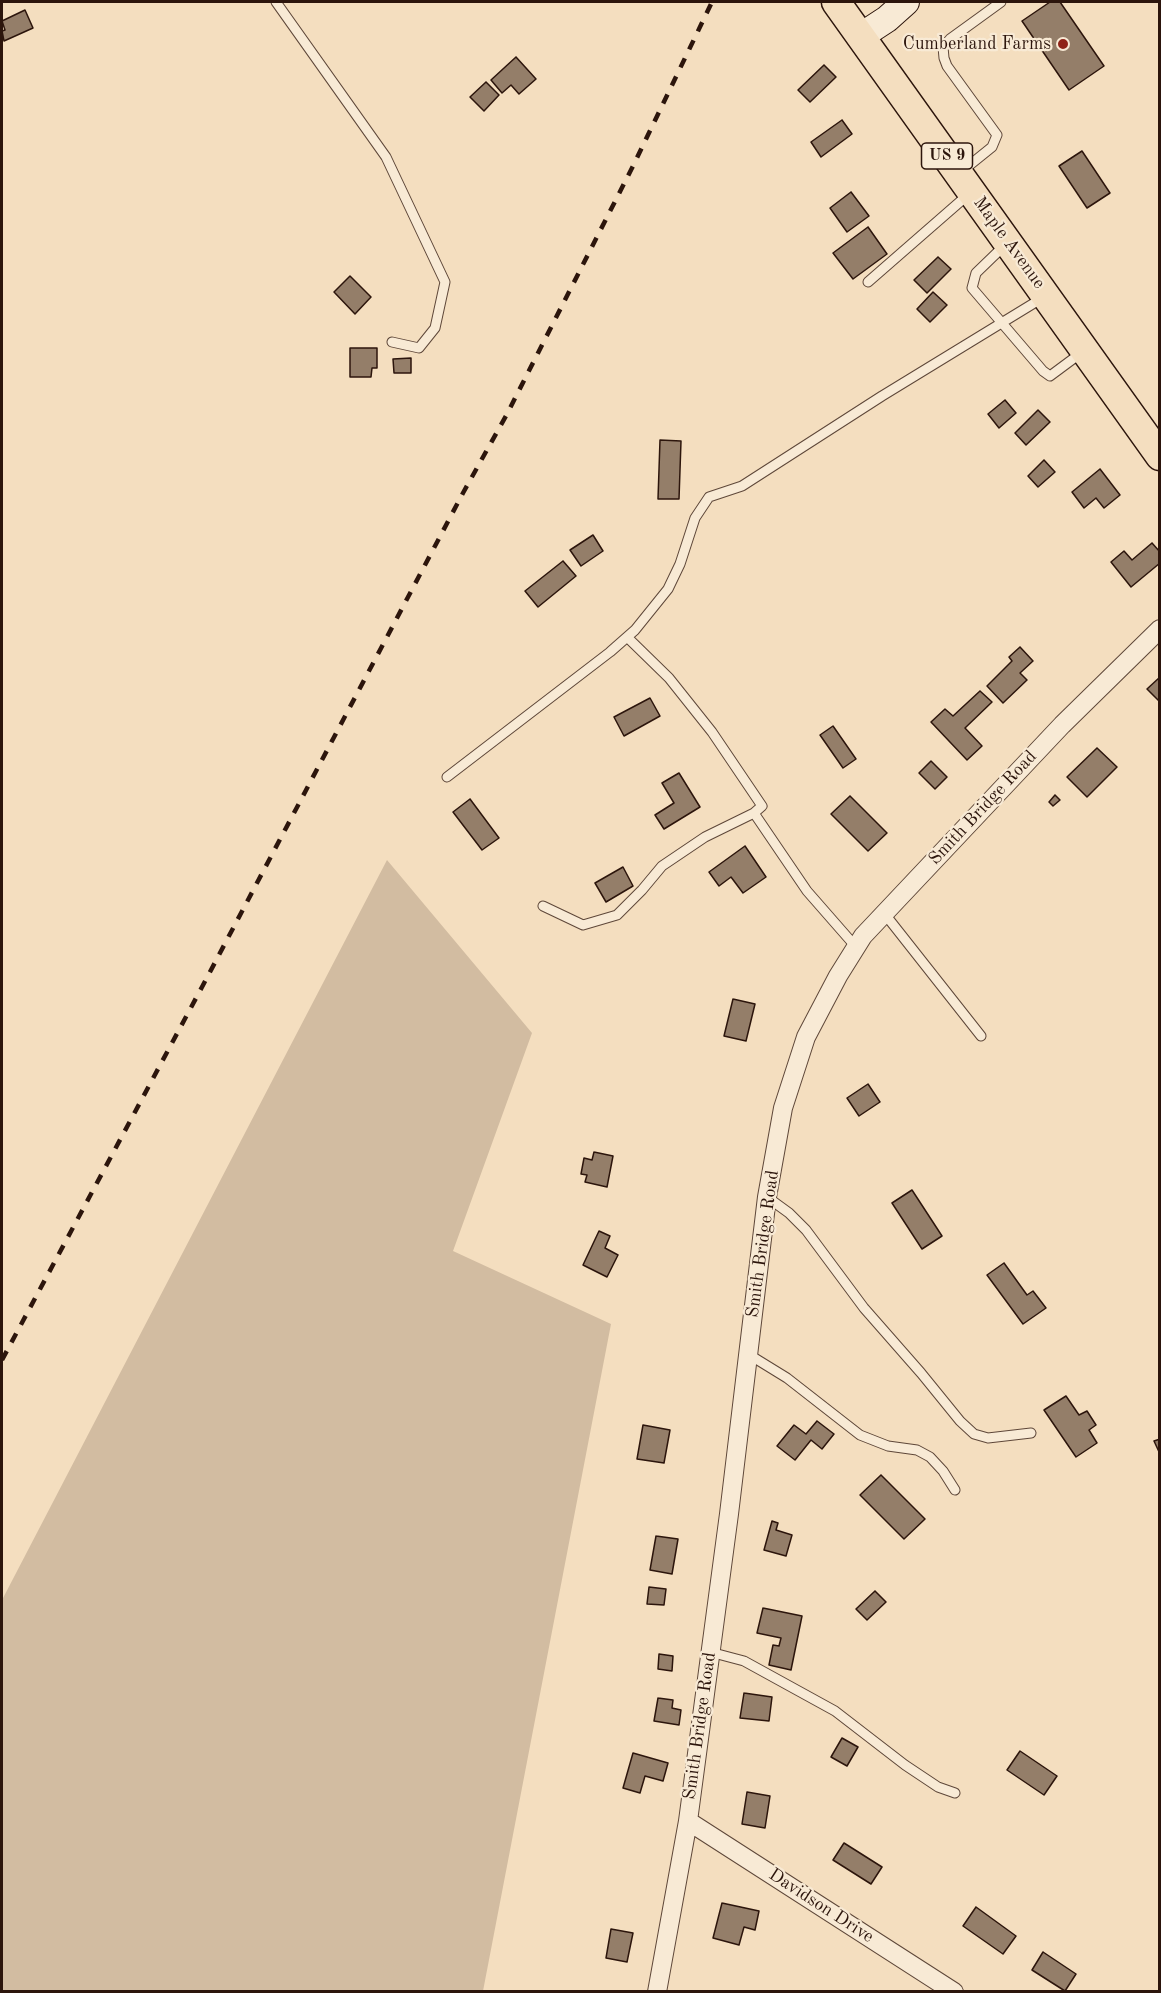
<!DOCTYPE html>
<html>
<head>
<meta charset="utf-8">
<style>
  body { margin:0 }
  #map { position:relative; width:1161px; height:1993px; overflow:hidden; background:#f4debf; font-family:"Old Standard TT",serif }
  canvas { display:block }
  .frame { position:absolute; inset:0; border:3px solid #2c150c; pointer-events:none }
</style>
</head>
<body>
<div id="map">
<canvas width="1161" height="1993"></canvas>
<div class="frame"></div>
</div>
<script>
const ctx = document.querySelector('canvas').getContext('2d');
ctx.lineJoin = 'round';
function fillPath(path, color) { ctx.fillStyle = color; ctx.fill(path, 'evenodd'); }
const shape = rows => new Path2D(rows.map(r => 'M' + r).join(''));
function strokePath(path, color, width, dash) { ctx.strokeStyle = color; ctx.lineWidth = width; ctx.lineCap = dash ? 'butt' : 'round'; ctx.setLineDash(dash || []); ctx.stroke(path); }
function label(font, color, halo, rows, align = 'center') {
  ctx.font = font + ' "Old Standard TT",serif'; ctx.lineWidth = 4.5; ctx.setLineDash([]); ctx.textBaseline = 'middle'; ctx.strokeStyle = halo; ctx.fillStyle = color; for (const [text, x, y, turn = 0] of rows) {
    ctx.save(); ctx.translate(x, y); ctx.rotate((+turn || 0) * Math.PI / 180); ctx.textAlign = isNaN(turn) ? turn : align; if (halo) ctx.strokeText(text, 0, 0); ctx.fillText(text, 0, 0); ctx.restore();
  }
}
fillPath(shape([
  [387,860,532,1033,453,1251,611,1324,483,1991,2,1991,2,1600]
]), '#d2bca1');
const building = shape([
  [1050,2,1060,2,1104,66,1069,90,1022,21,1050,2],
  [25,10,33,28,4,41,2,31,5,30,2,21,25,10],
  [516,57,536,79,519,94,511,85,502,93,491,80,516,57],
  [824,65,836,77,810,102,798,90,824,65],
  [486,82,499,95,484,111,470,97,486,82],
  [842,120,852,134,821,157,811,142,842,120],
  [1082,151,1110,193,1087,208,1059,166,1082,151],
  [851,192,869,216,847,232,830,208,851,192],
  [868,227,887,254,853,279,833,253,868,227],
  [938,257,951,269,927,293,914,280,938,257],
  [350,276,371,297,355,314,334,292,350,276],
  [933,292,947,305,930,322,917,309,933,292],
  [350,348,377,348,377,368,372,368,371,377,350,377,350,348],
  [411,358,411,373,394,373,393,359,411,358],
  [1005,400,1016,413,999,428,988,414,1005,400],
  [1038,410,1050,422,1026,445,1015,433,1038,410],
  [660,440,681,441,679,499,658,499,660,440],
  [1044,460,1055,472,1038,487,1028,476,1044,460],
  [1100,469,1120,495,1104,508,1096,498,1084,508,1072,492,1100,469],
  [593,535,603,551,581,566,570,550,593,535],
  [1152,543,1160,552,1160,563,1131,587,1111,562,1124,551,1132,560,1152,543],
  [563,561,576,576,538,607,525,591,563,561],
  [1020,647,1033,661,1020,673,1027,680,1003,703,987,686,1012,661,1009,657,1020,647],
  [1160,677,1160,702,1147,689,1160,677],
  [980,691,992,702,965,728,982,746,967,760,931,722,945,709,953,716,980,691],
  [650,698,660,716,624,736,614,717,650,698],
  [833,726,856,759,843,768,820,735,833,726],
  [1097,748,1117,767,1087,797,1067,777,1097,748],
  [931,761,947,777,935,789,919,773,931,761],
  [679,773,700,807,664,829,655,815,674,803,662,783,679,773],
  [1055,795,1060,800,1053,806,1049,802,1055,795],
  [850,796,887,833,868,851,831,814,850,796],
  [470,799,499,838,482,850,453,812,470,799],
  [745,846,766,877,743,893,731,877,719,886,709,872,745,846],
  [623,867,633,886,606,902,595,883,623,867],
  [733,999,755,1004,746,1041,724,1036,733,999],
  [868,1084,880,1102,859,1116,847,1098,868,1084],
  [594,1152,613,1156,607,1187,585,1182,587,1175,581,1174,584,1158,592,1160,594,1152],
  [912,1190,942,1236,922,1249,892,1203,912,1190],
  [599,1231,610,1236,605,1248,618,1255,607,1277,583,1265,599,1231],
  [1004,1263,1027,1295,1033,1291,1046,1308,1023,1324,987,1275,1004,1263],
  [1066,1396,1079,1415,1087,1411,1096,1425,1089,1430,1097,1443,1076,1457,1044,1410,1066,1396],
  [817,1421,834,1434,822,1449,811,1440,795,1460,777,1446,794,1425,806,1434,817,1421],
  [643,1425,670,1430,664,1463,637,1459,643,1425],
  [1160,1439,1160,1454,1154,1441,1160,1439],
  [881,1475,925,1519,904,1539,860,1495,881,1475],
  [772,1521,778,1523,776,1530,792,1535,786,1556,764,1550,772,1521],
  [656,1536,678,1539,672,1574,650,1570,656,1536],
  [649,1587,666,1589,664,1605,647,1604,649,1587],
  [875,1591,886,1602,867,1620,856,1609,875,1591],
  [763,1608,802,1616,791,1670,769,1665,773,1645,779,1646,781,1638,757,1633,763,1608],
  [659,1654,673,1656,672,1671,658,1669,659,1654],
  [744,1693,772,1697,769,1721,740,1718,744,1693],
  [658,1698,673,1700,672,1708,681,1710,679,1725,654,1721,658,1698],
  [842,1738,858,1747,847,1766,831,1757,842,1738],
  [1020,1751,1057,1776,1044,1795,1007,1770,1020,1751],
  [633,1753,668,1763,663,1781,645,1776,640,1793,623,1788,633,1753],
  [747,1792,770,1796,765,1828,742,1824,747,1792],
  [844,1843,882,1867,871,1884,833,1860,844,1843],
  [722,1903,759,1911,755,1930,744,1927,739,1945,713,1938,722,1903],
  [976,1907,1016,1936,1003,1954,963,1926,976,1907],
  [611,1929,633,1933,627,1962,606,1958,611,1929],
  [1043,1952,1076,1974,1065,1991,1032,1970,1043,1952]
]);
fillPath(building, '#947e69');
strokePath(building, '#2c150c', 1.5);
const lane = shape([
  [276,2,386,157,445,282,435,328,419,348,392,342],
  [961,172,992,147,997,135,947,66,944,58,943,47,950,39,1001,2],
  [1006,244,976,273,972,288,1043,371,1050,376,1081,353],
  [868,282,970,193],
  [447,777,610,652,635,630,668,589,680,564,695,518,709,497,742,486,882,396,1044,297],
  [754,813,807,891,856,947],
  [543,906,583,925,617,915,642,890,662,866,705,837,754,813,762,806,712,732,669,678,627,637],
  [884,913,981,1036],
  [767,1197,789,1213,806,1230,864,1308,921,1373,960,1421,974,1434,988,1438,1031,1433],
  [748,1354,787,1378,860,1435,888,1446,917,1450,930,1457,943,1471,955,1490],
  [710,1652,744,1661,835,1711,905,1765,938,1787,955,1793]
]);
const street = shape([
  [688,1821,954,1992],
  [657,1992,688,1821,729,1514,767,1197,783,1108,806,1037,838,976,863,936,1062,725,1160,629]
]);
const secondary = shape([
  [861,36,887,19,906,2]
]);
const primary = shape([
  [836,2,1160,456]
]);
strokePath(lane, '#5e4739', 11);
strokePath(street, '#5e4739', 20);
strokePath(secondary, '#2c150c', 28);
strokePath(primary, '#2c150c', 31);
strokePath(lane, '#f8ead5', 9);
strokePath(street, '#f8ead5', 18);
strokePath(secondary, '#f8ead5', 26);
strokePath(primary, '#f4debf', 28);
strokePath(shape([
  [2,1360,202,987,463,493,507,414,633,166,712,2]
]), '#2c150c', 4.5, [10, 10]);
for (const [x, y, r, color] of [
  [1063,44,6,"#8f2418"]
]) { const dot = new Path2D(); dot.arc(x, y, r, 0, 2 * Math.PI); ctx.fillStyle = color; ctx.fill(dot); strokePath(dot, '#f8ead5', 2); }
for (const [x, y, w] of [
  [947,156,51]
]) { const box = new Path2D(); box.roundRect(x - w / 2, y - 13, w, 26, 4.5); ctx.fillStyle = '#f8ead5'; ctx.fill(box); strokePath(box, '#2c150c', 1.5); }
label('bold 16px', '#2c150c', null, [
  ["US 9",947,156]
]);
label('18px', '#2c150c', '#f8ead5', [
  ["Cumberland Farms",1051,44]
], 'right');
label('18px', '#2c150c', '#f8ead5', [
  ["Maple Avenue",1009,243,54],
  ["Smith Bridge Road",983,808,-47],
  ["Smith Bridge Road",763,1244,-82],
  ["Smith Bridge Road",700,1726,-82],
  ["Davidson Drive",821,1906,33]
]);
</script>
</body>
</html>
